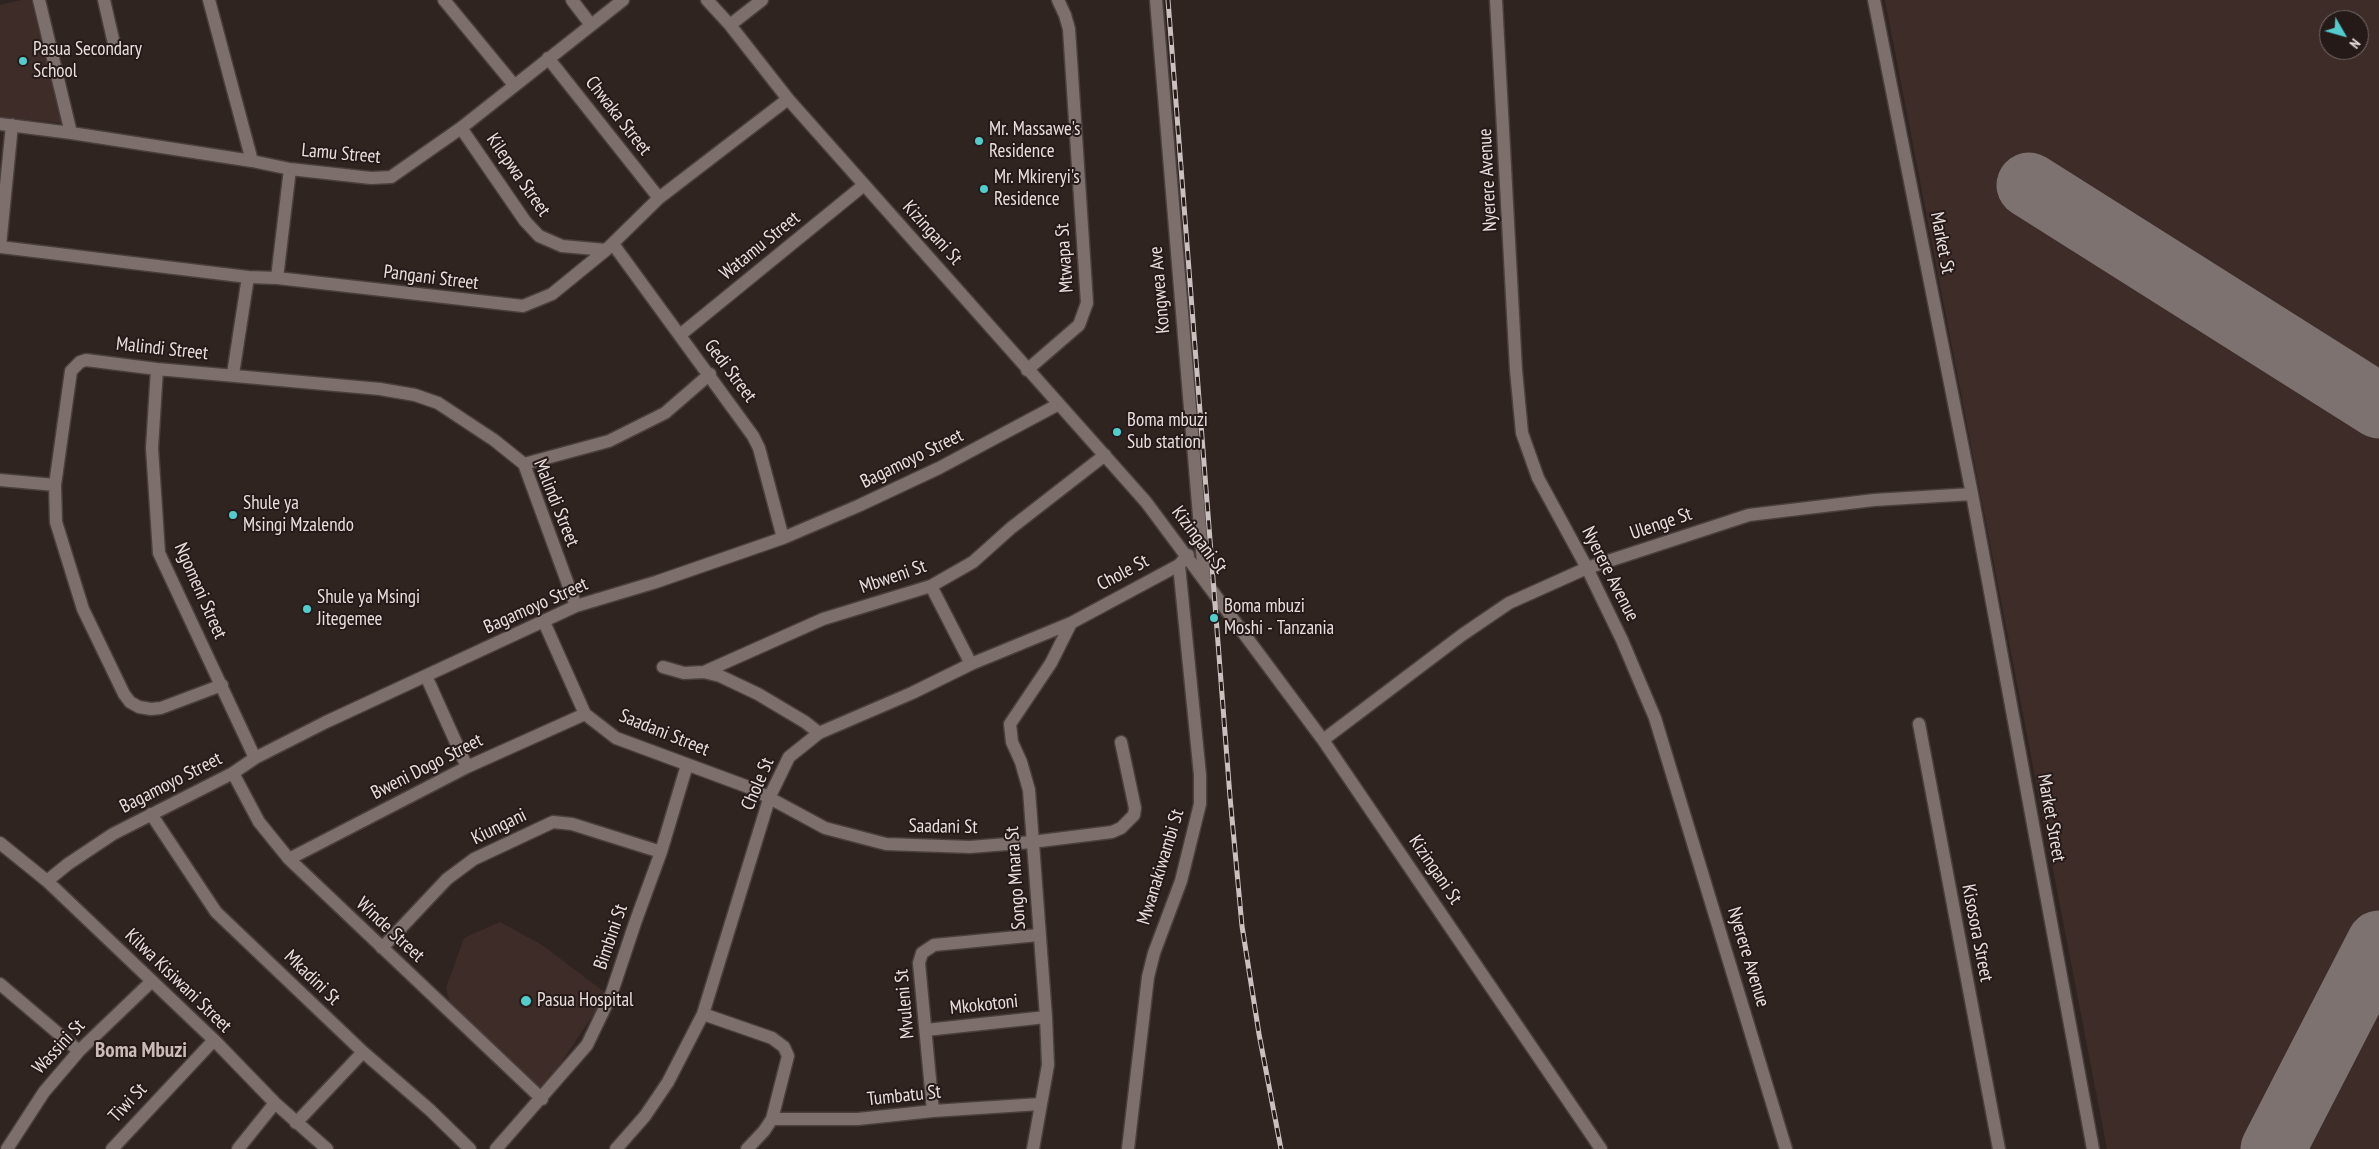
<!DOCTYPE html>
<html>
<head>
<meta charset="utf-8">
<style>
  body { margin:0 }
  #map { position:relative; width:2379px; height:1149px; overflow:hidden; background:#302421; font-family:"PT Sans Narrow",sans-serif }
  canvas { display:block }
  .north { position:absolute; left:2319px; top:10px; width:50px; height:50px; box-sizing:border-box; background:#261a18; border:1px solid #746967; border-radius:50%; rotate:128deg; font-size:14px; font-weight:700; line-height:20px; text-align:center; color:#e8dfde }
  .north::after { content:''; display:block; margin:auto; width:18px; height:22px; background:#52cdce; clip-path:polygon(50% 0,100% 100%,50% 72%,0 100%) }
</style>
</head>
<body>
<div id="map">
<canvas width="2379" height="1149"></canvas>
<div class="north">N</div>
</div>
<script>
const ctx = document.querySelector('canvas').getContext('2d');
ctx.lineJoin = 'round';
function fillPath(path, color) { ctx.fillStyle = color; ctx.fill(path, 'evenodd'); }
const shape = rows => new Path2D(rows.map(r => 'M' + r).join(''));
function strokePath(path, color, width, dash) { ctx.strokeStyle = color; ctx.lineWidth = width; ctx.lineCap = dash ? 'butt' : 'round'; ctx.setLineDash(dash || []); ctx.stroke(path); }
function label(font, color, halo, rows, align = 'center') {
  ctx.font = font + ' "PT Sans Narrow",sans-serif'; ctx.lineWidth = 4; ctx.setLineDash([]); ctx.textBaseline = 'middle'; ctx.strokeStyle = halo; ctx.fillStyle = color; for (const [text, x, y, turn = 0] of rows) {
    ctx.save(); ctx.translate(x, y); ctx.rotate((+turn || 0) * Math.PI / 180); ctx.textAlign = isNaN(turn) ? turn : align; if (halo) ctx.strokeText(text, 0, 0); ctx.fillText(text, 0, 0); ctx.restore();
  }
}
fillPath(shape([
  [21,0,31,0,62,123,0,117,0,5],
  [1885,0,2379,0,2379,1149,2107,1149],
  [2329,20,2359,20,2359,50,2329,50],
  [500,922,542,945,607,994,541,1093,451,1008,446,988,464,938]
]), '#3e2c28');
strokePath(shape([
  [2029,185,2379,406],
  [2273,1149,2379,943]
]), '#7d7270', 65);
const minor = shape([
  [39,0,71,133],
  [104,0,115,48],
  [209,0,252,161],
  [444,0,514,85],
  [572,0,591,25],
  [707,0,730,25,788,99,1146,502,1323,740,1601,1149],
  [1156,0,1204,576],
  [1496,0,1516,370,1522,433,1538,478,1587,568,1622,640,1655,718,1786,1149],
  [1874,0,1972,494,2093,1149],
  [730,25,762,0],
  [548,58,659,198],
  [0,124,71,133,252,161,290,169,371,178,391,177,461,128,623,0],
  [461,128,525,221,539,236,562,246,606,250],
  [613,244,753,436,759,448,783,538],
  [0,246,12,125],
  [0,247,248,277,277,278,523,306,552,294,606,250,659,198,788,99],
  [277,278,290,169],
  [680,335,864,185],
  [157,369,152,448,159,553,255,758],
  [1027,370,1079,325,1087,303,1069,29,1065,15,1058,0],
  [233,374,248,277],
  [524,464,609,441,665,413,710,374],
  [0,480,55,485],
  [931,586,971,664],
  [544,622,585,714,616,738,751,788,825,828,886,844,970,847,1032,842,1112,832,1121,828,1134,815,1135,808,1121,742],
  [663,667,684,673,704,672,823,619,931,586,973,562,1011,528,1105,455],
  [704,672,720,676,758,694,805,722,819,733],
  [426,676,467,767],
  [222,685,161,708,151,709,139,707,130,702,124,694,83,609,56,522,55,485,71,371,80,362,86,360,157,369,380,389,415,395,438,403,494,440,524,464,576,606],
  [1919,724,1999,1149],
  [1323,740,1462,635,1509,603,1587,568,1749,515,1874,500,1972,494],
  [233,773,259,822,289,859,542,1099],
  [151,814,216,912,363,1052,430,1110,470,1149],
  [0,843,47,881,214,1040,275,1103,327,1149],
  [289,859,467,767,585,714],
  [47,881,68,864,113,834,233,773,255,758,326,722,576,606,656,582,783,538,858,506,939,468,1059,404],
  [382,948,447,879,474,859,553,822,572,824,661,852],
  [0,984,79,1051],
  [703,1014,772,1038,784,1047,788,1056,772,1119,764,1131,747,1149],
  [926,1030,1046,1017],
  [933,1111,919,963,922,953,934,945,1038,935],
  [772,1119,858,1119,933,1111,1040,1104],
  [296,1123,363,1052],
  [7,1149,44,1092,79,1051,152,981],
  [112,1149,214,1040],
  [238,1149,275,1103],
  [496,1149,587,1045,611,995,635,923,661,852,687,765],
  [616,1149,645,1116,668,1082,703,1014,770,796,789,757,819,733,912,693,971,664,1071,623,1179,565,1188,555],
  [1033,1149,1048,1065,1046,1017,1029,790,1021,762,1012,742,1010,724,1051,663,1071,623],
  [1128,1149,1148,977,1154,953,1181,881,1200,804,1200,775,1179,565]
]);
strokePath(minor, '#493f3d', 15);
strokePath(minor, '#7d6f6c', 12);
const rail = shape([
  [1168,0,1230,797,1242,926,1259,1034,1281,1149]
]);
strokePath(rail, '#cac0bf', 5);
strokePath(rail, '#261a18', 3, [9]);
for (const [x, y, r, color] of [
  [23,61,5,"#52cdce"],
  [979,141,5,"#52cdce"],
  [984,189,5,"#52cdce"],
  [1117,432,5,"#52cdce"],
  [233,515,5,"#52cdce"],
  [307,609,5,"#52cdce"],
  [1214,618,5,"#52cdce"],
  [526,1001,6,"#52cdce"]
]) { const dot = new Path2D(); dot.arc(x, y, r, 0, 2 * Math.PI); ctx.fillStyle = color; ctx.fill(dot); strokePath(dot, '#261a18', 2); }
label('19px', '#e8dfde', '#261a18', [
  ["Pasua Secondary",33,50],
  ["School",33,72],
  ["Mr. Massawe's",989,130],
  ["Residence",989,152],
  ["Mr. Mkireryi's",994,178],
  ["Residence",994,200],
  ["Boma mbuzi",1127,421],
  ["Sub station",1127,443],
  ["Shule ya",243,504],
  ["Msingi Mzalendo",243,526],
  ["Shule ya Msingi",317,598],
  ["Jitegemee",317,620],
  ["Boma mbuzi",1224,607],
  ["Moshi - Tanzania",1224,629],
  ["Pasua Hospital",537,1001]
], 'left');
label('19px', '#e8dfde', '#261a18', [
  ["Chwaka Street",618,116,52],
  ["Lamu Street",341,154,5],
  ["Kilepwa Street",518,175,55],
  ["Nyerere Avenue",1488,180,-93],
  ["Kizingani St",932,233,48],
  ["Market St",1942,243,79],
  ["Watamu Street",760,246,-39],
  ["Mtwapa St",1065,258,-94],
  ["Pangani Street",431,278,7],
  ["Kongwea Ave",1160,290,-95],
  ["Malindi Street",162,349,6],
  ["Gedi Street",730,371,53],
  ["Bagamoyo Street",912,459,-26],
  ["Malindi Street",556,503,68],
  ["Ulenge St",1661,524,-19],
  ["Kizingani St",1199,540,53],
  ["Chole St",1123,573,-28],
  ["Nyerere Avenue",1610,574,63],
  ["Mbweni St",893,577,-19],
  ["Ngomeni Street",200,591,66],
  ["Bagamoyo Street",536,606,-24],
  ["Saadani Street",664,733,22],
  ["Bweni Dogo Street",427,767,-27],
  ["Bagamoyo Street",171,783,-27],
  ["Chole St",758,784,-67],
  ["Market Street",2051,818,80],
  ["Kiungani",499,827,-26],
  ["Saadani St",943,827,1],
  ["Mwanakiwambi St",1161,867,-73],
  ["Kizingani St",1435,870,56],
  ["Songo Mnara St",1016,878,-94],
  ["Winde Street",390,930,43],
  ["Kisosora Street",1977,933,79],
  ["Bimbini St",611,937,-71],
  ["Nyerere Avenue",1748,957,73],
  ["Mkadini St",312,978,44],
  ["Kilwa Kisiwani Street",178,981,44],
  ["Mvuleni St",905,1004,-95],
  ["Mkokotoni",984,1005,-6],
  ["Wassini St",59,1047,-47],
  ["Tumbatu St",904,1096,-6],
  ["Tiwi St",128,1103,-47]
]);
label('bold 21px', '#cbbbb7', '#261a18', [
  ["Boma Mbuzi",141,1051]
]);
</script>
</body>
</html>
